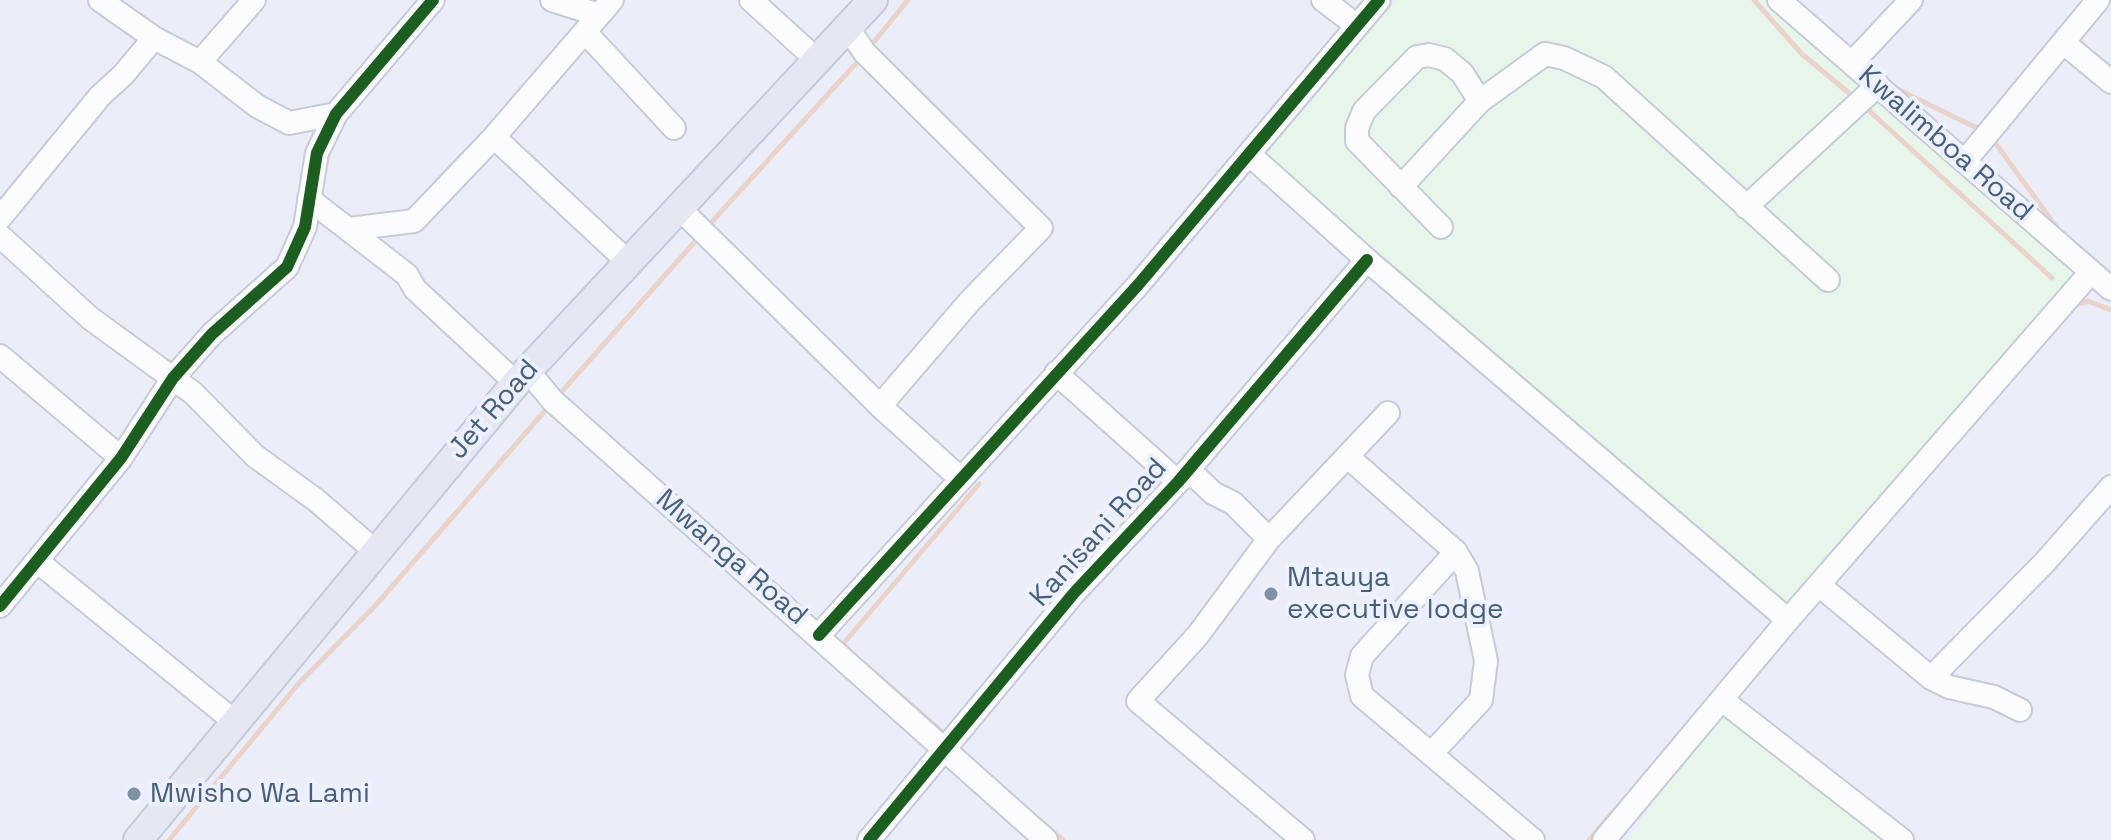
<!DOCTYPE html>
<html>
<head>
<meta charset="utf-8">
<style>
  body { margin:0 }
  canvas { display:block; background:#ebeef8 }
</style>
</head>
<body>
<canvas width="2111" height="840"></canvas>
<script>
const ctx = document.querySelector('canvas').getContext('2d');
ctx.lineJoin = 'round';
function fillPath(path, color) { ctx.fillStyle = color; ctx.fill(path, 'evenodd'); }
const shape = rows => new Path2D(rows.map(r => 'M' + r).join(''));
function strokePath(path, color, width, dash) { ctx.strokeStyle = color; ctx.lineWidth = width; ctx.lineCap = dash ? 'butt' : 'round'; ctx.setLineDash(dash || []); ctx.stroke(path); }
function label(font, color, halo, rows, align = 'center') {
  ctx.font = font + ' "Space Grotesk",sans-serif'; ctx.lineWidth = 8; ctx.setLineDash([]); ctx.textBaseline = 'middle'; ctx.strokeStyle = halo; ctx.fillStyle = color; for (const [text, x, y, turn = 0] of rows) {
    ctx.save(); ctx.translate(x, y); ctx.rotate((+turn || 0) * Math.PI / 180); ctx.textAlign = isNaN(turn) ? turn : align; if (halo) ctx.strokeText(text, 0, 0); ctx.fillText(text, 0, 0); ctx.restore();
  }
}
fillPath(shape([
  [1397,0,1766,0,2075,272,1786,606,1262,153],
  [1723,706,1856,819,1881,840,1628,840]
]), '#e8f5eb');
strokePath(shape([
  [1754,0,1802,54,1856,99],
  [869,48,908,0],
  [1895,88,1983,131],
  [1864,106,2052,278],
  [1991,137,2060,232],
  [708,226,860,59],
  [2072,306,2088,301,2111,310],
  [557,397,699,237],
  [846,647,843,644,979,484],
  [862,662,948,737],
  [1044,824,1063,840],
  [169,840,300,682,375,606,550,405],
  [1589,840,1627,796]
]), '#ead3ca', 5);
const minor = shape([
  [100,0,154,38,200,62,257,106,289,123,336,114],
  [552,0,599,15],
  [751,0,817,60],
  [1323,0,1356,25],
  [1779,0,2111,289],
  [847,27,865,53,1041,228,970,301,880,406],
  [586,33,674,128],
  [2064,43,2111,82],
  [200,62,254,0],
  [1852,63,1911,0],
  [494,137,627,261],
  [1250,155,1367,260,1788,620],
  [1965,161,2098,0],
  [1401,187,1480,101,1545,54,1564,58,1604,77,1828,280],
  [309,199,407,275,415,289,516,383],
  [1746,207,1878,85],
  [679,208,880,406,961,479],
  [0,218,100,96,123,75,154,38],
  [1441,227,1357,141,1357,128,1364,111,1417,57,1429,55,1445,59,1462,73,1480,101],
  [349,229,414,221,494,137,612,0],
  [0,236,90,318,193,393,255,456,316,500,375,551],
  [0,356,121,458],
  [527,370,553,401,1046,840],
  [1056,373,1178,482,1189,473,1194,475,1213,493,1233,503,1269,539],
  [1348,457,1456,552,1467,571,1486,661,1481,700,1431,754],
  [1456,552,1362,656,1357,675,1362,696,1533,840],
  [37,561,235,722],
  [1819,585,1931,678,1949,687,1994,697,2020,710],
  [0,606,121,458,173,378,212,334,287,267,305,227,317,153,336,114,433,0],
  [819,635,1138,285,1379,0],
  [1931,678,2046,561,2111,487],
  [1722,700,1902,840],
  [869,840,1074,593,1178,482,1367,260],
  [1303,840,1138,701,1198,635,1269,539,1388,413],
  [1604,840,1788,620,2091,272]
]);
const major = shape([
  [138,840,516,383,873,0]
]);
strokePath(minor, '#c5ccd8', 26);
strokePath(major, '#c5ccd8', 32);
strokePath(minor, '#fcfcfe', 22);
strokePath(major, '#e5e8f3', 28);
strokePath(shape([
  [0,606,121,458,173,378,212,334,287,267,305,227,317,153,336,114,433,0],
  [819,635,1138,285,1379,0],
  [869,840,1074,593,1178,482,1367,260]
]), '#1b5e20', 12);
for (const [x, y, r, color] of [
  [1271,594,8,"#8091a6"],
  [134,794,8,"#8091a6"]
]) { const dot = new Path2D(); dot.arc(x, y, r, 0, 2 * Math.PI); ctx.fillStyle = color; ctx.fill(dot); strokePath(dot, '#edf1ff', 3); }
label('28px', '#475f7a', '#edf1ff', [
  ["Kwalimboa Road",1945,144,41],
  ["Jet Road",494,410,-49],
  ["Kanisani Road",1099,533,-48],
  ["Mwanga Road",731,558,41]
]);
label('28px', '#475f7a', '#edf1ff', [
  ["Mtauya",1287,578],
  ["executive lodge",1287,610],
  ["Mwisho Wa Lami",150,794]
], 'left');
</script>
</body>
</html>
